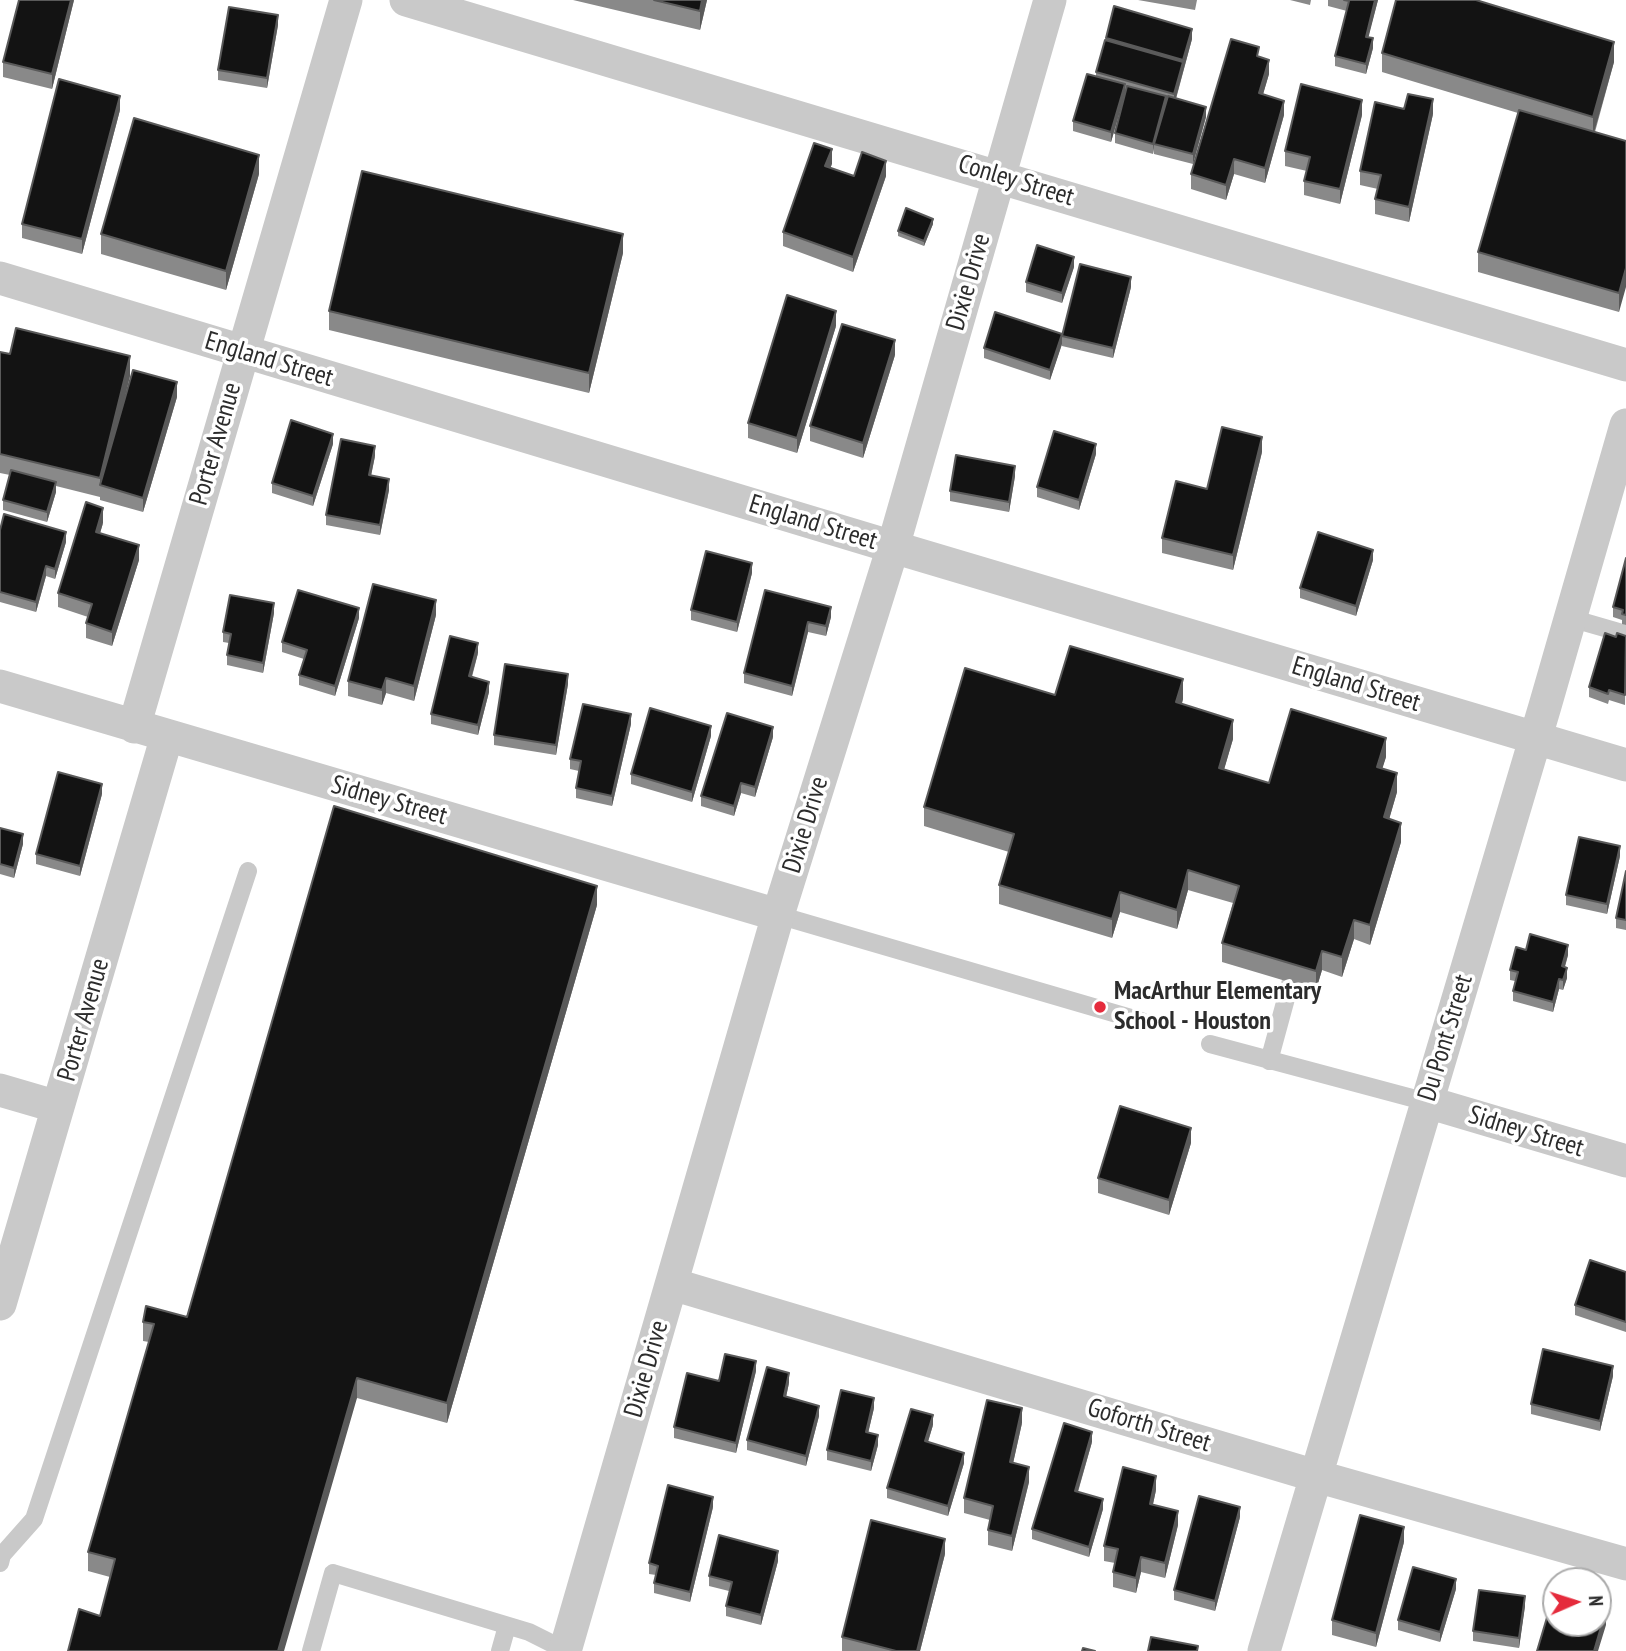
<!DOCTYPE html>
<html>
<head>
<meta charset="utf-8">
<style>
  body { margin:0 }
  #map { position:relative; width:1626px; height:1651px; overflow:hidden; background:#fff; font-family:"PT Sans Narrow",sans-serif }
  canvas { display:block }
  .north { position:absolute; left:1542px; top:1567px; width:70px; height:70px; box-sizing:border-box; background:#fff; border:2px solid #ababab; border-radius:50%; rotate:87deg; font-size:19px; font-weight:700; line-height:28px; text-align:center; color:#2c2c2c }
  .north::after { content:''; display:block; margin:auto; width:24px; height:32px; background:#e52b3c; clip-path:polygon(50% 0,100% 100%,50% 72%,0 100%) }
</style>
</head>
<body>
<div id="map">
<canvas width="1626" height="1651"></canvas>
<div class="north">N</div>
</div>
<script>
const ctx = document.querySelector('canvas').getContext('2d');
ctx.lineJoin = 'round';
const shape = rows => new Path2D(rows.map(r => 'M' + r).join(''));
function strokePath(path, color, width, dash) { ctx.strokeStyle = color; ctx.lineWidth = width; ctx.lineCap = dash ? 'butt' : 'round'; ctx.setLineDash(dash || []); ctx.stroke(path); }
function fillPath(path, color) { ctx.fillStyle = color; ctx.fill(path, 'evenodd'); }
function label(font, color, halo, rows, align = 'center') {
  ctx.font = font + ' "PT Sans Narrow",sans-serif'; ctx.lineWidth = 7; ctx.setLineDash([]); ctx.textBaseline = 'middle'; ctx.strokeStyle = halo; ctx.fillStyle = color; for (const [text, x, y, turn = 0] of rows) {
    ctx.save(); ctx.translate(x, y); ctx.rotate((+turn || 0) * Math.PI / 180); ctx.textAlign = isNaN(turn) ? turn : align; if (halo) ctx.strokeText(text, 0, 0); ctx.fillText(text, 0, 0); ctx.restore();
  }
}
strokePath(shape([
  [1570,618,1626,634],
  [778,915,1141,1021],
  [1210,1044,1427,1102],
  [1269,1061,1290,984],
  [0,1563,2,1555,34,1519,248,871],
  [311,1651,333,1573,529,1632,565,1650],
  [500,1651,507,1626]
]), '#c9c9c9', 18);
strokePath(shape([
  [406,0,1626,365],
  [0,278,893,547,1626,765],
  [0,686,778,915],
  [134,727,346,0],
  [0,1090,58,1107],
  [1427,1102,1626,1161],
  [672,1284,1316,1476,1626,1564],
  [0,1304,167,736],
  [565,1651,778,915,893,547,1050,0],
  [1264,1651,1545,706,1626,425]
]), '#c9c9c9', 33);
fillPath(shape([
  [74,0,52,89,3,77,3,62],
  [573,0,707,0,700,30],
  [1138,0,1197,0,1195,10],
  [1290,0,1311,0,1310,5],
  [1328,0,1378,0,1368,37,1373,48,1366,74,1335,66,1335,56,1347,11,1328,6],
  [278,25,267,88,218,80,218,70],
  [1106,38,1192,39,1176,99,1206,117,1193,164,1154,154,1154,148,1153,154,1115,143,1115,133,1126,91,1125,91,1125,94,1111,142,1073,131,1073,121,1096,77,1096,72],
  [1382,53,1614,62,1595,132,1626,141,1619,312,1478,272,1478,252,1518,113,1382,72],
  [1259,57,1269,74,1263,94,1284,115,1265,183,1234,174,1226,200,1191,189,1191,174],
  [120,110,82,254,22,238,22,224],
  [1433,114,1409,222,1375,214,1375,199,1378,189,1360,185,1360,171],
  [1362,115,1340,204,1304,195,1304,181,1307,171,1285,166,1285,151],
  [832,164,830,168,854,176,886,176,853,272,783,246,783,232],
  [259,174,226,290,101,254,101,234],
  [933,224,924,246,898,236,898,231],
  [623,253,589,393,329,330,329,311],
  [1074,267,1062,303,1026,292,1026,282],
  [1131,287,1113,358,1062,346,1062,336],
  [836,326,797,453,748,438,748,423],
  [1062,344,1050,380,984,358,984,348],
  [0,352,130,376,121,411,177,397,143,512,100,500,100,497,56,486,56,492,47,522,3,510,3,500,10,475,0,473],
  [895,355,863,458,810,441,810,426],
  [333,444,313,506,272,493,272,483],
  [1262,452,1233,570,1162,553,1162,538],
  [1096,454,1079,510,1037,497,1037,487],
  [375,456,371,476,389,490,380,535,326,525,326,515],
  [1015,476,1009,512,950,501,950,491],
  [103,523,100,533,139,560,112,646,86,638,86,623,88,617,58,607,58,593],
  [0,530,66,542,55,579,46,576,36,612,0,602],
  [1626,558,1626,625,1622,624,1622,620,1613,617,1613,607],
  [1373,560,1356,616,1300,598,1300,588],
  [752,573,737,632,691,620,691,610],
  [765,590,831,617,826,636,808,632,792,696,744,683,744,673],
  [274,613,263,673,227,665,227,655,229,643,223,642,223,632],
  [436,615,414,701,386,693,382,705,348,696,348,681],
  [359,618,335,696,299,685,299,675,304,659,282,652,282,642],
  [1626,636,1625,705,1609,700,1608,704,1589,697,1589,687,1616,637],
  [478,653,472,677,489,692,478,735,431,724,431,714],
  [568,684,556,755,494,745,494,735],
  [1055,695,1183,699,1182,704,1233,739,1224,769,1269,783,1386,757,1382,768,1397,792,1389,819,1401,842,1370,945,1354,939,1342,977,1322,970,1316,990,1222,962,1222,943,1233,903,1188,890,1177,929,1120,912,1112,938,999,904,999,885,1009,852,924,826,924,807],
  [631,724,612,806,576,798,576,788,579,771,570,769,570,759],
  [711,736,692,802,631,784,631,774],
  [773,737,755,797,741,793,734,816,701,806,701,796],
  [102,794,80,876,36,864,36,854],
  [0,828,23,844,14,878,0,874],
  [1620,856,1607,914,1566,905,1566,895],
  [1626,871,1626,930,1616,928,1616,918],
  [597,905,447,1423,357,1398,100,1616,110,1577,88,1571,88,1552,149,1342,143,1341,143,1322,187,1317],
  [1526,950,1568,955,1565,967,1567,978,1563,990,1559,989,1553,1012,1513,1001,1513,991,1515,981,1510,980,1510,970],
  [1191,1143,1169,1215,1098,1193,1098,1178],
  [1626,1272,1626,1332,1575,1315,1575,1305],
  [756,1371,736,1453,674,1438,674,1427,719,1381],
  [1613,1376,1600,1431,1531,1414,1531,1404],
  [789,1383,786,1397,819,1416,806,1466,747,1450,747,1440],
  [874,1408,868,1433,878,1445,871,1471,827,1460,827,1450],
  [1022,1423,1013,1463,1029,1482,1012,1551,988,1545,988,1530,990,1520,964,1513,964,1498],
  [933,1425,928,1442,964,1463,948,1516,887,1498,887,1488],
  [1092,1442,1078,1492,1103,1509,1089,1557,1032,1539,1032,1529],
  [1156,1490,1153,1504,1178,1525,1165,1578,1141,1572,1136,1593,1113,1587,1113,1572,1115,1563,1104,1561,1104,1546],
  [713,1507,690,1602,654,1593,654,1583,656,1575,649,1574,649,1563],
  [1240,1517,1215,1611,1174,1600,1174,1590],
  [1404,1542,1376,1647,1332,1635,1332,1620],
  [945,1554,920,1651,842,1651,842,1637],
  [778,1561,761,1625,726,1616,726,1606,729,1591,709,1586,709,1576],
  [1456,1589,1440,1642,1398,1630,1398,1620],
  [1525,1606,1519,1648,1473,1641,1473,1631]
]), '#898989');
fillPath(shape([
  [71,0,74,0,52,89,52,74],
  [702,0,707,0,700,30,700,11],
  [1375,0,1378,0,1366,47,1366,37],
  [278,15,278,25,267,88,267,78],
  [1192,29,1192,39,1174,105,1174,94],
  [1373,38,1373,48,1366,74,1366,64],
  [1614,42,1614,62,1593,136,1593,117],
  [1269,60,1269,74,1259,108,1259,93],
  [1125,84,1125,94,1111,142,1111,132],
  [120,96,120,110,82,254,82,239],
  [1166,96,1166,106,1154,144,1153,154,1153,144],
  [1433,99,1433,114,1409,222,1409,207],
  [1362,100,1362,115,1340,204,1340,189],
  [1284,101,1284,115,1265,183,1265,168],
  [1206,107,1206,117,1193,164,1193,154],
  [832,149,832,164,825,181,825,166],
  [259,155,259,174,226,290,226,271],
  [1234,159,1234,174,1226,200,1226,185],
  [886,161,886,176,853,272,853,257],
  [933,219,933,224,924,246,924,241],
  [623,234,623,253,589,393,589,373],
  [1074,257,1074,267,1062,303,1062,293],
  [1626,268,1626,287,1619,312,1619,293],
  [1131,277,1131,287,1113,358,1113,348],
  [836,311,836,326,797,453,797,438],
  [1062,334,1062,344,1050,380,1050,370],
  [895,340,895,355,863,458,863,443],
  [130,356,130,376,103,486,100,485,100,478],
  [177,382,177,397,143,512,143,498],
  [333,434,333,444,313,506,313,496],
  [1262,437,1262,452,1233,570,1233,555],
  [1096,444,1096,454,1079,510,1079,500],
  [375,446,375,456,369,485,369,475],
  [1015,466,1015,476,1009,512,1009,502],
  [389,479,389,490,380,535,380,525],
  [56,482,56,492,47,522,47,512],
  [103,508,103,523,96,547,96,532],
  [66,532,66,542,55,579,55,569],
  [139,545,139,560,112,646,112,632],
  [1373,550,1373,560,1356,616,1356,606],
  [752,563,752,573,737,632,737,622],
  [46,566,46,576,36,612,36,602],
  [436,600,436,615,414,701,414,686],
  [274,603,274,613,263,673,263,663],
  [831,607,831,617,826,636,826,626],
  [359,608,359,618,335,696,335,686],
  [808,622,808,632,792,696,792,686],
  [478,643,478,653,469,686,469,676],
  [568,674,568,684,556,755,556,745],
  [386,678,386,693,382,705,382,690],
  [1183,679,1183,699,1176,722,1176,702],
  [489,682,489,692,478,735,478,725],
  [631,714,631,724,612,806,612,796],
  [1233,720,1233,739,1219,787,1219,768],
  [711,726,711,736,692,802,692,792],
  [773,727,773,737,755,797,755,787],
  [1386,738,1386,757,1377,786,1377,767],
  [1397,773,1397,792,1384,837,1384,817],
  [741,783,741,793,734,816,734,806],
  [102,784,102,794,80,876,80,866],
  [1401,823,1401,842,1370,945,1370,925],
  [23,834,23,844,14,878,14,868],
  [1620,846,1620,856,1607,914,1607,904],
  [1188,870,1188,890,1177,929,1177,910],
  [597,886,597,905,447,1423,447,1403],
  [1120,892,1120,912,1112,938,1112,919],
  [1354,920,1354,939,1342,977,1342,957],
  [1568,945,1568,955,1562,976,1562,966],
  [1322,951,1322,970,1316,990,1316,971],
  [1567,968,1567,978,1563,990,1563,980],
  [1559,979,1559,989,1553,1012,1553,1002],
  [1191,1128,1191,1143,1169,1215,1169,1200],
  [756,1361,756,1371,736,1453,736,1443],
  [1613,1366,1613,1376,1600,1431,1600,1421],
  [789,1373,789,1383,784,1406,784,1396],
  [357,1378,357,1398,284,1651,278,1651],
  [874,1398,874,1408,866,1442,866,1432],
  [819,1406,819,1416,806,1466,806,1456],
  [1022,1408,1022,1423,1010,1477,1010,1462],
  [933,1415,933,1425,925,1451,925,1441],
  [1092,1432,1092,1442,1075,1501,1075,1491],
  [878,1435,878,1445,871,1471,871,1461],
  [964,1453,964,1463,948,1516,948,1506],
  [1029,1467,1029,1482,1012,1551,1012,1536],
  [1156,1476,1156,1490,1150,1518,1150,1504],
  [713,1497,713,1507,690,1602,690,1592],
  [1103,1499,1103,1509,1089,1557,1089,1547],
  [1240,1507,1240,1517,1215,1611,1215,1601],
  [1178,1511,1178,1525,1165,1578,1165,1563],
  [1404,1527,1404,1542,1376,1647,1376,1633],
  [945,1539,945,1554,920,1651,917,1651],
  [778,1551,778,1561,761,1625,761,1615],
  [1141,1557,1141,1572,1136,1593,1136,1578],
  [1456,1579,1456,1589,1440,1642,1440,1632],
  [1525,1596,1525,1606,1519,1648,1519,1638],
  [1606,1610,1606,1625,1598,1651,1594,1651]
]), '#5a5a5a');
const building = shape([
  [19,0,71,0,52,74,3,62,19,0],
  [654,0,702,0,700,11,654,0],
  [1344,0,1375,0,1366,37,1373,38,1366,64,1335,56,1349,1,1344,0],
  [1396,0,1476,0,1614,42,1593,117,1382,53,1396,0],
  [1114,6,1192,29,1183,60,1106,38,1114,6],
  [229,7,278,15,267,78,218,70,229,7],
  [1231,39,1259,47,1257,56,1269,60,1259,93,1284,101,1265,168,1234,159,1226,185,1191,174,1231,39],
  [1105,40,1183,62,1174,94,1096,72,1105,40],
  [1087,74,1125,84,1111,132,1073,121,1087,74],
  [59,79,120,96,82,239,22,224,59,79],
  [1301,84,1362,100,1340,189,1304,181,1310,157,1285,151,1301,84],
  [1127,86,1166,96,1153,144,1115,133,1127,86],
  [1408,94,1433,99,1409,207,1375,199,1381,175,1360,171,1375,102,1404,109,1408,94],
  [1168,96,1206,107,1193,154,1154,144,1168,96],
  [1519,110,1626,141,1626,268,1619,293,1478,252,1519,110],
  [134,118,259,155,226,271,101,234,134,118],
  [814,143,832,149,825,166,854,176,862,152,886,161,853,257,783,232,814,143],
  [362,171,623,234,589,373,329,311,362,171],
  [906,208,933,219,924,241,898,231,906,208],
  [1037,245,1074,257,1062,293,1026,282,1037,245],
  [1080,264,1131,277,1113,348,1062,336,1080,264],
  [787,295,836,311,797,438,748,423,787,295],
  [995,312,1062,334,1050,370,984,348,995,312],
  [842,324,895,340,863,443,810,426,842,324],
  [16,328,130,356,100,478,0,454,0,352,10,354,16,328],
  [133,370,177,382,143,498,100,485,133,370],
  [291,420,333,434,313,496,272,483,291,420],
  [1222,427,1262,437,1233,555,1162,538,1176,481,1207,489,1222,427],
  [1054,431,1096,444,1079,500,1037,487,1054,431],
  [341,439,375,446,369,475,389,479,380,525,326,515,341,439],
  [956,455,1015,466,1009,502,950,491,956,455],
  [11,470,56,482,47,512,3,500,11,470],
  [86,502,103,508,96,532,139,545,112,632,86,623,92,604,58,593,86,502],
  [4,514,66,532,55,569,46,566,36,602,0,592,0,530,4,514],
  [1318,532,1373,550,1356,606,1300,588,1318,532],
  [706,551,752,563,737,622,691,610,706,551],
  [1626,558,1626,615,1622,614,1623,610,1613,607,1626,558],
  [373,584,436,600,414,686,386,678,382,690,348,681,373,584],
  [298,590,359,608,335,686,299,675,307,650,282,642,298,590],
  [765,590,831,607,826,626,808,622,792,686,744,673,765,590],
  [230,595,274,603,263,663,227,655,231,634,223,632,230,595],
  [1605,633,1616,637,1617,633,1626,636,1625,695,1609,690,1608,694,1589,687,1605,633],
  [450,636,478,643,469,676,489,682,478,725,431,714,450,636],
  [1070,646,1183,679,1176,702,1233,720,1219,768,1269,783,1291,709,1386,738,1377,767,1397,773,1384,817,1401,823,1370,925,1354,920,1342,957,1322,951,1316,971,1222,943,1239,886,1188,870,1177,910,1120,892,1112,919,999,885,1014,834,924,807,965,668,1055,695,1070,646],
  [505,664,568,674,556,745,494,735,505,664],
  [583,704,631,714,612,796,576,788,581,761,570,759,583,704],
  [650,708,711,726,692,792,631,774,650,708],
  [727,713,773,727,755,787,741,783,734,806,701,796,727,713],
  [58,772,102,784,80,866,36,854,58,772],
  [334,806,597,886,447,1403,357,1378,278,1651,68,1651,79,1609,100,1616,115,1559,88,1552,154,1324,143,1322,146,1306,187,1317,334,806],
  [0,828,23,834,14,868,0,864,0,828],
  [1579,837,1620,846,1607,904,1566,895,1579,837],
  [1626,871,1626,920,1616,918,1626,871],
  [1530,934,1568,945,1562,966,1567,968,1563,980,1559,979,1553,1002,1513,991,1518,972,1510,970,1516,947,1526,950,1530,934],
  [1120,1106,1191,1128,1169,1200,1098,1178,1120,1106],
  [1590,1260,1626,1272,1626,1322,1575,1305,1590,1260],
  [1543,1349,1613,1366,1600,1421,1531,1404,1543,1349],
  [725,1354,756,1361,736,1443,674,1427,687,1373,719,1381,725,1354],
  [767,1367,789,1373,784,1396,819,1406,806,1456,747,1440,767,1367],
  [841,1390,874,1398,866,1432,878,1435,871,1461,827,1450,841,1390],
  [987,1400,1022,1408,1010,1462,1029,1467,1012,1536,988,1530,993,1506,964,1498,987,1400],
  [911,1409,933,1415,925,1441,964,1453,948,1506,887,1488,911,1409],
  [1064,1423,1092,1432,1075,1491,1103,1499,1089,1547,1032,1529,1064,1423],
  [1123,1467,1156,1476,1150,1504,1178,1511,1165,1563,1141,1557,1136,1578,1113,1572,1118,1549,1104,1546,1123,1467],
  [668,1485,713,1497,690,1592,654,1583,658,1566,649,1563,668,1485],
  [1199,1496,1240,1507,1215,1601,1174,1590,1199,1496],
  [1360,1515,1404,1527,1376,1633,1332,1620,1360,1515],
  [871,1520,945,1539,917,1651,896,1651,842,1637,871,1520],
  [719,1535,778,1551,761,1615,726,1606,732,1582,709,1576,719,1535],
  [1413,1567,1456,1579,1440,1632,1398,1620,1413,1567],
  [1479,1590,1525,1596,1519,1638,1473,1631,1479,1590],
  [1554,1594,1556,1595,1556,1623,1598,1623,1598,1608,1606,1610,1594,1651,1537,1651,1554,1594],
  [1151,1637,1198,1646,1197,1651,1148,1651,1151,1637],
  [1083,1648,1095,1651,1082,1651,1083,1648]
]);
fillPath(building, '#131313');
strokePath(building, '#5a5a5a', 2);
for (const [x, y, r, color] of [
  [1100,1007,7,"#e52b3c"]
]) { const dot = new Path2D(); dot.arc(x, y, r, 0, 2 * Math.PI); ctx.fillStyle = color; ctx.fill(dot); strokePath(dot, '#fff', 2.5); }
label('26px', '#2c2c2c', '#fff', [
  ["Conley Street",1016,181,17],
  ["Dixie Drive",969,282,-74],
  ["England Street",269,360,17],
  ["Porter Avenue",216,444,-74],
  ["England Street",813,523,17],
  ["England Street",1356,685,17],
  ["Sidney Street",389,801,16],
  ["Dixie Drive",806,825,-73],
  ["Porter Avenue",84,1020,-74],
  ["Du Pont Street",1446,1038,-73],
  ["Sidney Street",1526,1132,17],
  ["Dixie Drive",647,1369,-74],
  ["Goforth Street",1149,1426,17]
]);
label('bold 26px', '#2c2c2c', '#fff', [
  ["MacArthur Elementary",1114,992],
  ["School - Houston",1114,1022]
], 'left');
</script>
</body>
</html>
